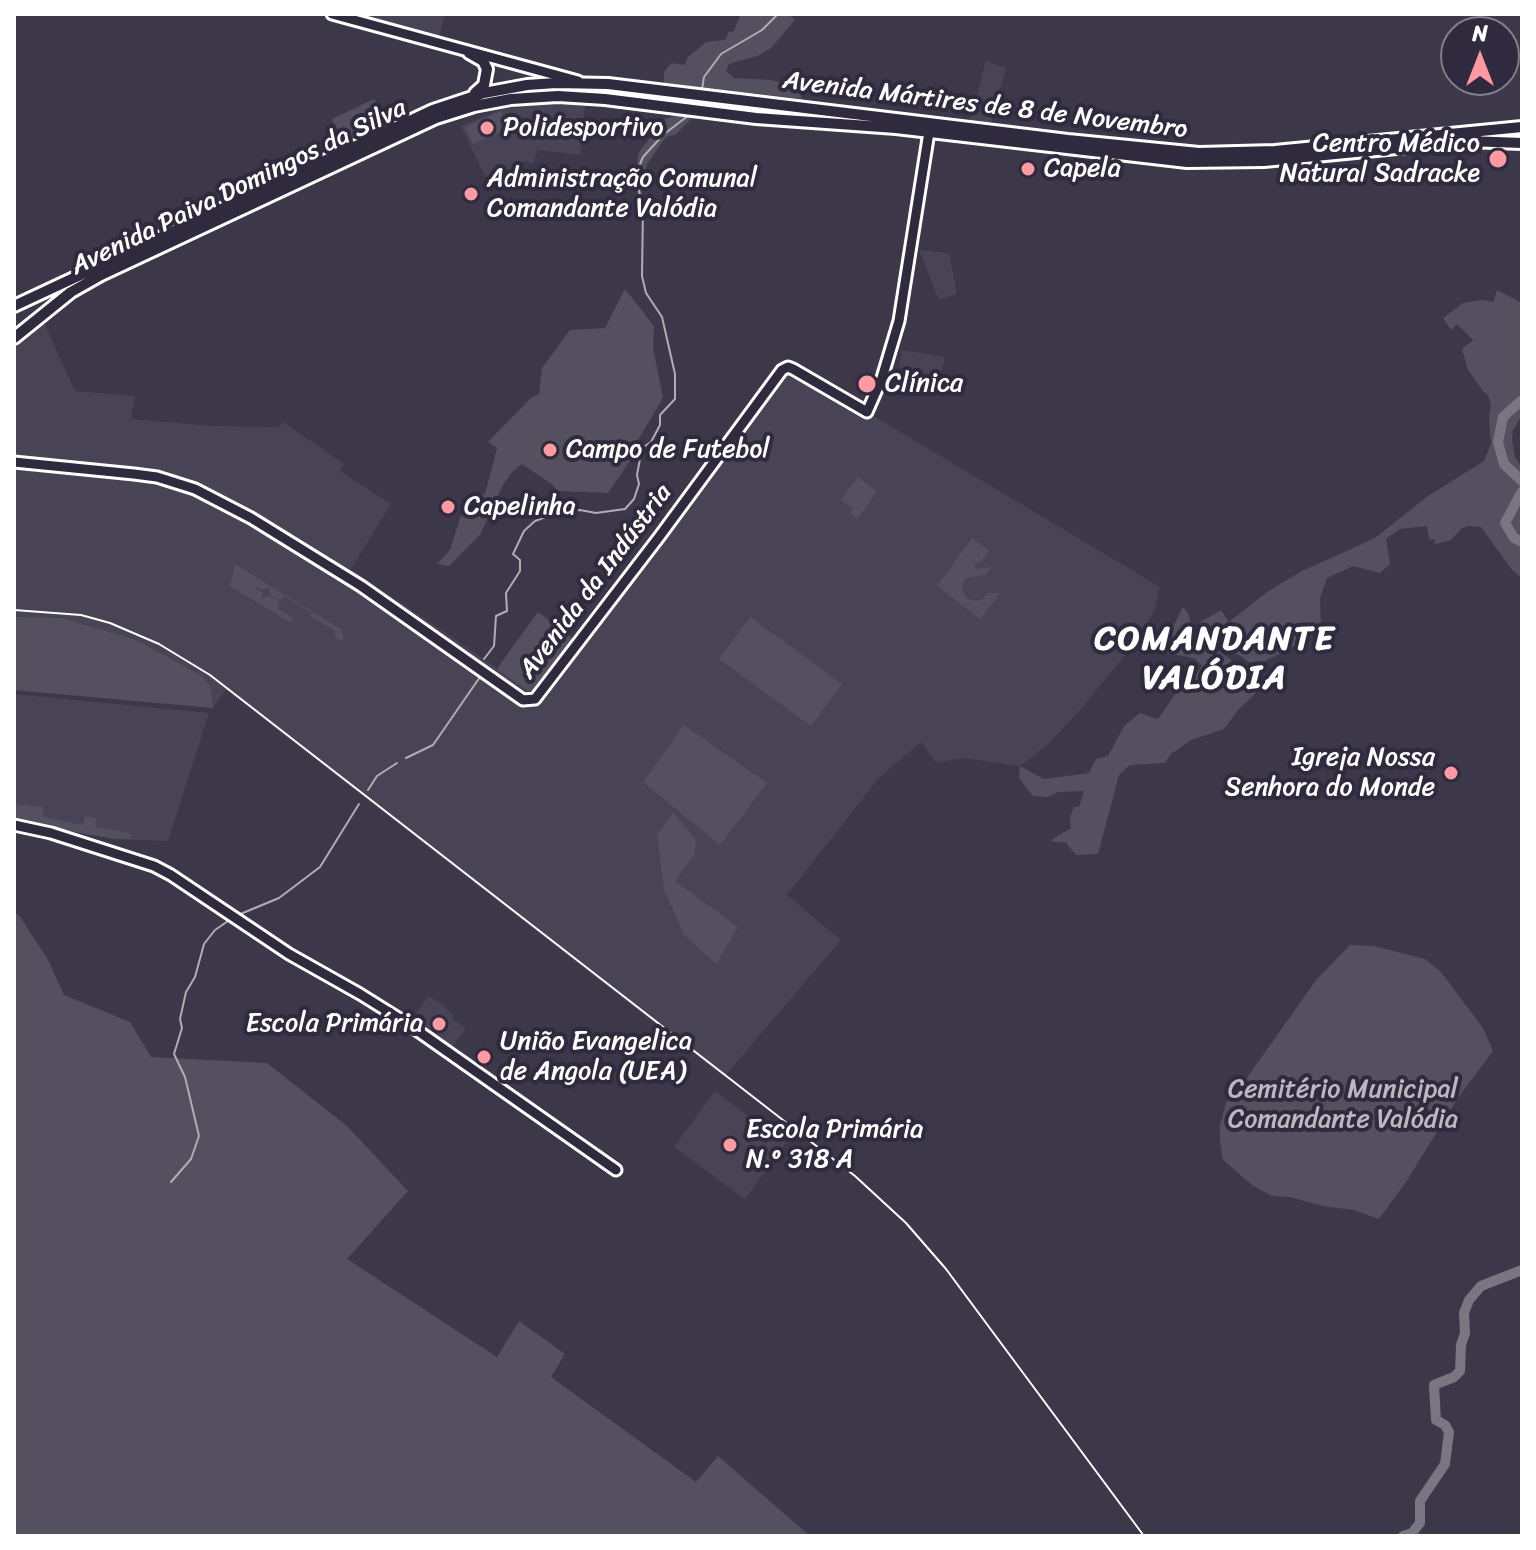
<!DOCTYPE html>
<html>
<head>
<meta charset="utf-8">
<style>
  body { margin:0 }
  #map { position:relative; width:1536px; height:1550px; overflow:hidden; background:#3c3749; font-family:Sriracha,sans-serif }
  canvas { display:block }
  .frame { position:absolute; inset:0; border:16px solid #fff; pointer-events:none }
  .north { position:absolute; left:1440px; top:16px; width:80px; height:80px; box-sizing:border-box; background:#2f2a3d; border:2px solid #827f8b; border-radius:50%; rotate:0deg; font-size:22px; font-weight:700; line-height:32px; text-align:center; color:#fff }
  .north::after { content:''; display:block; margin:auto; width:28px; height:36px; background:#ff9aa2; clip-path:polygon(50% 0,100% 100%,50% 72%,0 100%) }
</style>
</head>
<body>
<div id="map">
<canvas width="1536" height="1550"></canvas>
<div class="frame"></div>
<div class="north">N</div>
</div>
<script>
const ctx = document.querySelector('canvas').getContext('2d');
ctx.lineJoin = 'round';
function fillPath(path, color) { ctx.fillStyle = color; ctx.fill(path, 'evenodd'); }
const shape = rows => new Path2D(rows.map(r => 'M' + r).join(''));
function strokePath(path, color, width, dash) { ctx.strokeStyle = color; ctx.lineWidth = width; ctx.lineCap = dash ? 'butt' : 'round'; ctx.setLineDash(dash || []); ctx.stroke(path); }
function label(font, color, halo, rows, align = 'center') {
  ctx.font = font + ' Sriracha,sans-serif'; ctx.lineWidth = 8; ctx.setLineDash([]); ctx.textBaseline = 'middle'; ctx.strokeStyle = halo; ctx.fillStyle = color; for (const [text, x, y, turn = 0] of rows) {
    ctx.save(); ctx.translate(x, y); ctx.rotate((+turn || 0) * Math.PI / 180); ctx.textAlign = isNaN(turn) ? turn : align; if (halo) ctx.strokeText(text, 0, 0); ctx.fillText(text, 0, 0); ctx.restore();
  }
}
fillPath(shape([
  [358,14,445,14,439,37],
  [986,61,1006,68,991,123,970,120],
  [551,104,585,106,580,155,538,150,533,164,526,161,519,164,523,178,516,178,491,189,461,126,502,109],
  [919,250,949,253,957,294,939,300],
  [44,323,75,391,135,396,131,419,212,426,278,427,283,422,337,459,344,464,340,471,391,504,351,569,497,668,538,612,577,642,785,368,867,412,1160,587,1154,611,1138,639,1083,707,1047,745,1020,766,962,758,936,763,921,742,879,778,787,895,841,940,724,1077,226,690,213,708,14,690,14,345],
  [902,350,945,357,939,378,899,367],
  [14,694,209,713,168,841,115,839,14,821],
  [429,996,442,1004,453,1015,452,1018,466,1029,452,1047,411,1020],
  [715,1091,786,1143,745,1199,674,1147]
]), '#494455');
fillPath(shape([
  [741,14,788,14,795,20,771,48,760,55,729,64,726,71,734,78,771,80,787,84,799,91,802,99,664,83,664,72,671,63,685,65,687,58,706,42,725,40,729,31,733,32],
  [587,87,691,98,904,124,805,120,588,92,524,93,464,103,532,88],
  [374,99,387,121,343,142,332,119],
  [501,111,508,129,473,144,465,127],
  [682,114,694,116,675,135,666,137,647,164,641,200,634,184,639,152,665,119],
  [625,289,654,326,653,347,663,398,629,455,632,458,608,493,557,491,553,485,522,464,512,472,503,485,480,535,449,566,437,564,450,550,461,515,475,496,485,494,497,448,488,442,531,398,539,394,542,368,570,330,605,328],
  [1497,290,1522,303,1522,416,1513,430,1512,439,1515,457,1522,468,1522,578,1512,570,1481,527,1468,526,1461,529,1451,540,1435,544,1434,539,1429,540,1427,526,1400,529,1386,539,1390,564,1380,573,1353,566,1327,578,1320,598,1321,628,1308,639,1255,666,1206,633,1200,622,1221,610,1229,622,1267,592,1302,571,1375,538,1428,496,1484,461,1491,444,1489,418,1491,405,1488,395,1483,391,1468,370,1462,349,1473,340,1457,324,1451,330,1443,318,1463,303,1482,300,1493,302],
  [858,477,877,492,857,519,850,513,853,509,841,500],
  [972,538,989,551,980,562,975,563,975,569,992,567,985,575,966,578,962,585,963,592,967,598,975,601,983,599,987,593,1000,593,980,619,937,586],
  [235,564,342,630,344,641,336,639,334,630,310,616,312,613,284,596,281,601,270,595,269,587,263,590,251,584,262,592,262,599,269,596,280,602,277,608,293,618,290,622,230,586],
  [1183,607,1188,613,1194,634,1257,678,1259,684,1255,694,1238,710,1224,729,1191,740,1171,754,1165,763,1130,765,1119,775,1098,854,1076,855,1066,843,1050,841,1071,828,1070,817,1074,807,1079,807,1084,791,1058,792,1048,797,1033,796,1019,778,1020,766,1044,779,1089,773,1096,759,1108,756,1124,726,1140,713,1158,719,1176,693,1190,681,1202,666,1194,658,1160,652],
  [538,612,573,639,530,692,497,669],
  [14,617,62,618,136,640,202,676,211,688,213,708,14,690],
  [750,617,842,684,811,726,719,659],
  [684,725,767,783,720,845,643,782],
  [14,804,43,807,44,817,83,825,85,816,96,818,95,827,122,831,130,834,131,839,115,839,14,821],
  [673,813,695,838,696,843,694,855,675,881,738,927,716,964,684,935,664,890,657,835],
  [14,913,18,914,47,958,64,995,130,1022,151,1057,267,1063,347,1126,408,1191,347,1259,497,1357,519,1321,565,1354,551,1377,696,1482,718,1456,810,1536,14,1536],
  [1350,945,1374,946,1425,959,1441,972,1483,1028,1493,1051,1458,1098,1406,1182,1379,1219,1353,1210,1322,1206,1290,1197,1272,1196,1252,1185,1223,1160,1220,1140,1220,1125,1226,1103,1241,1086,1317,979]
]), '#555060');
strokePath(shape([
  [702,89,704,77,721,54,762,30,778,14],
  [519,91,582,89,692,99],
  [484,659,494,646,496,616,507,611,506,593,520,571,520,560,513,554,524,531,535,521,559,512,580,510,596,513,625,509,634,499,639,484,637,475,642,448,651,442,660,425,660,415,675,399,675,374,662,317,646,293,642,276,643,208,638,187,638,169,643,157,663,135,689,115],
  [406,758,433,745,480,677],
  [368,790,377,776,397,763],
  [238,915,279,898,320,867,359,804],
  [171,1182,191,1159,199,1136,185,1077,174,1054,182,1028,180,1019,186,992,195,977,204,944,215,930,228,921]
]), '#afadb4', 2);
strokePath(shape([
  [1522,400,1503,417,1498,442,1504,464,1522,481],
  [1522,491,1505,523,1514,538,1522,542],
  [1403,1536,1412,1533,1420,1523,1420,1501,1445,1464,1449,1432,1445,1425,1436,1420,1434,1385,1454,1377,1460,1371,1461,1345,1465,1333,1464,1313,1469,1300,1481,1286,1522,1270]
]), '#797682', 10);
const secondary = shape([
  [332,14,578,81],
  [14,462,134,474,157,477,195,489,251,518,361,586,523,700,535,699,659,537,782,370,788,367,793,369,867,412,882,378,899,321,929,132],
  [14,825,51,833,154,866,171,875,289,954,360,994,408,1024,616,1170]
]);
const primary = shape([
  [469,53,483,61,487,69,484,85,475,93],
  [14,306,433,110,484,93,527,85,556,83,608,84,1068,140,1199,153,1275,151,1522,127],
  [14,338,71,292,101,275,436,118,474,106,511,99,558,96,605,99,756,118,896,128,1187,162,1264,161,1468,141,1522,143]
]);
strokePath(secondary, '#fff', 15);
strokePath(primary, '#fff', 16);
strokePath(secondary, '#2f2a3d', 9);
strokePath(primary, '#2f2a3d', 10);
strokePath(shape([
  [14,610,81,615,110,623,159,644,210,675,855,1176,906,1223,946,1269,1144,1536]
]), '#fff', 2);
for (const [x, y, r, color] of [
  [487,128,8,"#ff9aa2"],
  [1498,159,10,"#ff9aa2"],
  [1028,169,8,"#ff9aa2"],
  [471,194,8,"#ff9aa2"],
  [867,384,10,"#ff9aa2"],
  [550,450,8,"#ff9aa2"],
  [448,507,8,"#ff9aa2"],
  [1451,773,8,"#ff9aa2"],
  [439,1024,8,"#ff9aa2"],
  [484,1057,8,"#ff9aa2"],
  [730,1145,8,"#ff9aa2"]
]) { const dot = new Path2D(); dot.arc(x, y, r, 0, 2 * Math.PI); ctx.fillStyle = color; ctx.fill(dot); strokePath(dot, '#2f2a3d', 3); }
label('26px', '#fff', '#2f2a3d', [
  ["Avenida Mártires de 8 de Novembro",985,106,7],
  ["Avenida Paiva Domingos da Silva",239,188,-26],
  ["Avenida da Indústria",596,582,-53]
]);
label('26px', '#fff', '#2f2a3d', [
  ["Polidesportivo",503,128],
  ["Centro Médico",1480,144,"right"],
  ["Natural Sadracke",1480,174,"right"],
  ["Capela",1044,169],
  ["Administração Comunal",487,179],
  ["Comandante Valódia",487,209],
  ["Clínica",885,384],
  ["Campo de Futebol",566,450],
  ["Capelinha",464,507],
  ["Igreja Nossa",1435,758,"right"],
  ["Senhora do Monde",1435,788,"right"],
  ["Escola Primária",423,1024,"right"],
  ["União Evangelica",500,1042],
  ["de Angola (UEA)",500,1072],
  ["Escola Primária",746,1130],
  ["N.º 318 A",746,1160]
], 'left');
label('26px', '#bbb9bf', '#2f2a3d', [
  ["Cemitério Municipal",1343,1090],
  ["Comandante Valódia",1343,1120]
]);
ctx.letterSpacing = '2px';
label('bold 34px', '#fff', '#2f2a3d', [
  ["COMANDANTE",1215,640],
  ["VALÓDIA",1215,679]
]);
ctx.letterSpacing = '0px';
</script>
</body>
</html>
